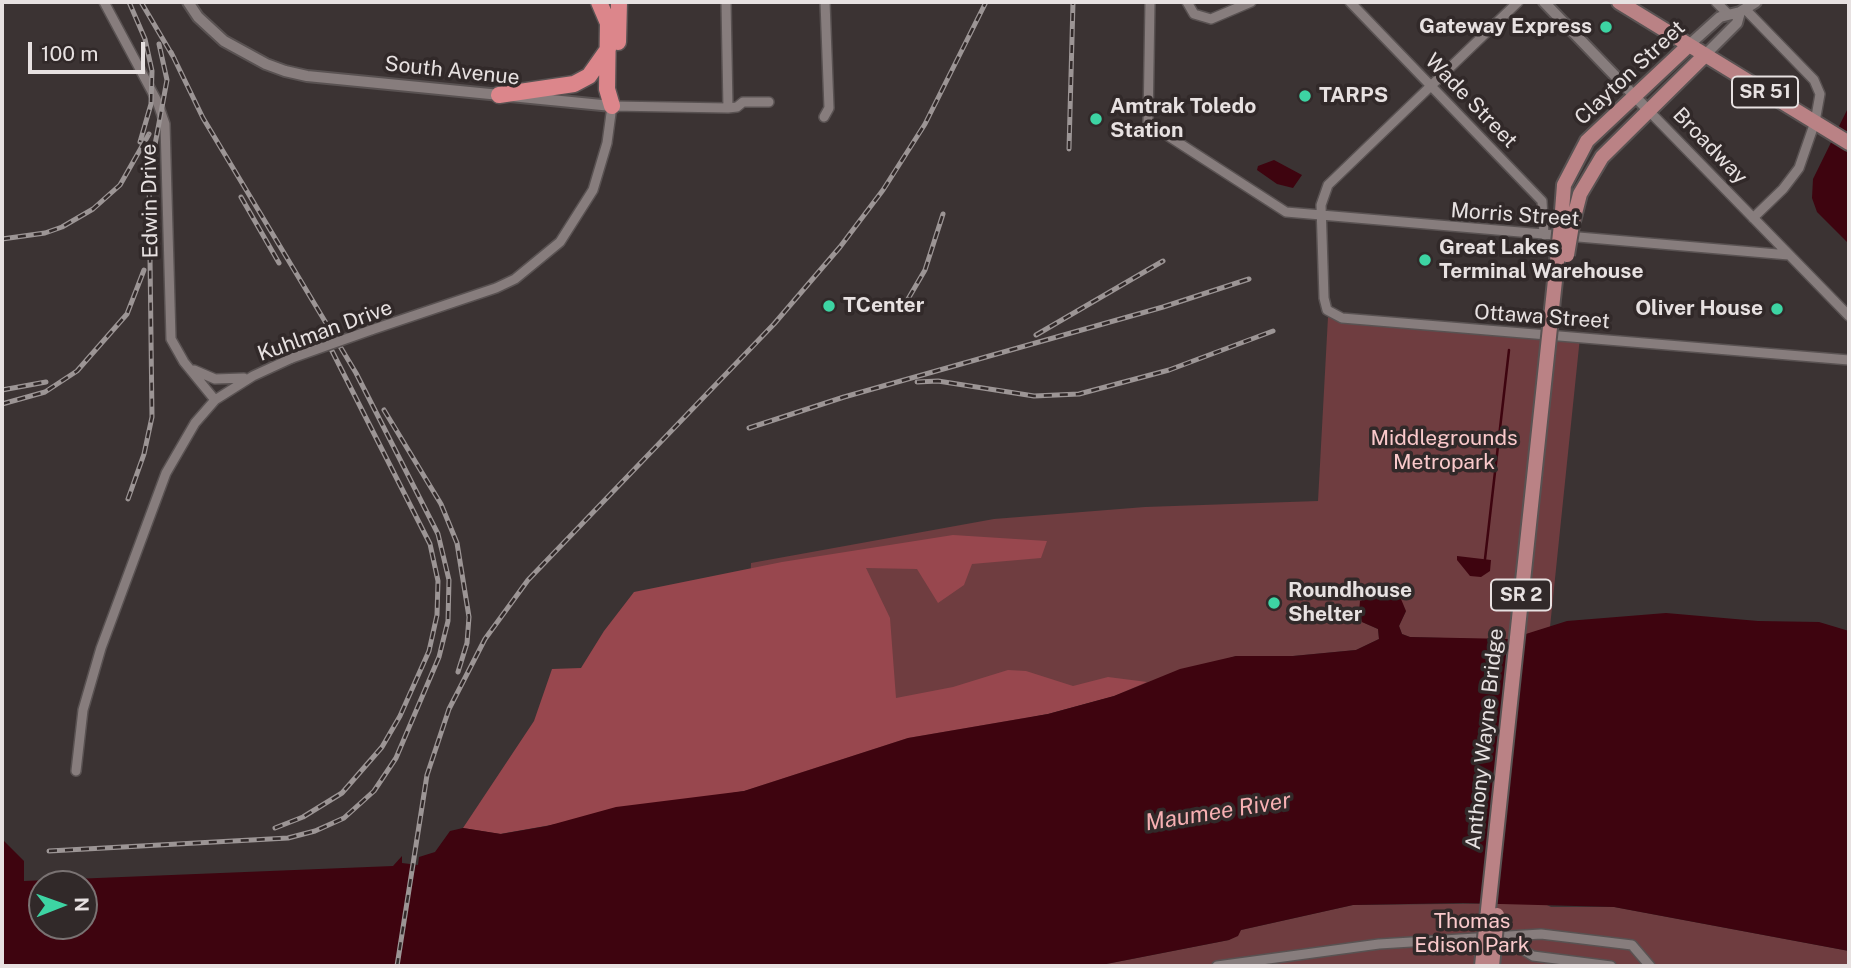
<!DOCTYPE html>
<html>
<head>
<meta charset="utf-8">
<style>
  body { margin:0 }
  #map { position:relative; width:1851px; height:968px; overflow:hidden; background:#3b3333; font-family:"Public Sans",sans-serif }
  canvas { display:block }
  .frame { position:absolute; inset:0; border:4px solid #e7e1e1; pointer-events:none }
  .north { position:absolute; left:28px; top:870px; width:70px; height:70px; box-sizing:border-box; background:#312929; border:2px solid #7a7373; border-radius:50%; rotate:89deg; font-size:19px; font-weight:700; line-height:28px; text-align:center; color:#e7e1e1 }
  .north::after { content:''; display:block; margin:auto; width:24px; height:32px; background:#3dd4a3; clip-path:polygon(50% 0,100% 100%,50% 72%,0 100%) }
  .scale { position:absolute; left:28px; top:42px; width:117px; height:32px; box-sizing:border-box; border:4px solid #e7e1e1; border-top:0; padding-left:9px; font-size:21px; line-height:24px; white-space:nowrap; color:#e7e1e1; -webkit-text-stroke:5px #312929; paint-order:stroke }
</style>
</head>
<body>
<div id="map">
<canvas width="1851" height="968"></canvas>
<div class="frame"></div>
<div class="north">N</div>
<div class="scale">100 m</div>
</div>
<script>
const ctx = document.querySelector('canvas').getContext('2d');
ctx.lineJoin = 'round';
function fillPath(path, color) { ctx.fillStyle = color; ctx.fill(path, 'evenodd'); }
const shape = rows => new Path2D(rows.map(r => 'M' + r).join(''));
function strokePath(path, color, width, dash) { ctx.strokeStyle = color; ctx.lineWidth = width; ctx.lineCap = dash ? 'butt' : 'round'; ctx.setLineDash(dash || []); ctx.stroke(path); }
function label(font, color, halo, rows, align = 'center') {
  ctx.font = font + ' "Public Sans",sans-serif'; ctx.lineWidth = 7; ctx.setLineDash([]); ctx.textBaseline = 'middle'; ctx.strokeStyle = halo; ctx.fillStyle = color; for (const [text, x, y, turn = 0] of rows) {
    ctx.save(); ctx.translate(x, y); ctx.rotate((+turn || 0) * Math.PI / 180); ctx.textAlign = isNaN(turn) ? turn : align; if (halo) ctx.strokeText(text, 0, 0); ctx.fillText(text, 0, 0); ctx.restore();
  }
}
fillPath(shape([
  [1328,317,1580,337,1550,627,1510,640,1410,637,1402,634,1399,626,1406,611,1362,622,1378,629,1379,639,1356,650,1293,656,1236,656,1114,696,744,791,751,563,994,519,1145,507,1318,501],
  [1543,903,1551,907,1614,907,1849,951,1849,966,1096,966,1229,940,1241,930,1353,905]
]), '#6f3d40');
fillPath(shape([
  [953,535,1047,541,1041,558,972,564,964,585,938,603,917,569,866,568,890,618,896,698,953,687,1008,670,1026,671,1073,686,1108,677,1147,682,1114,696,1048,714,908,738,744,791,500,834,463,828,534,721,552,669,581,668,604,631,634,592,782,562]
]), '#98474e');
fillPath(shape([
  [1849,106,1849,244,1817,212,1812,198,1813,179],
  [1274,160,1302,175,1293,188,1277,184,1257,170,1258,166],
  [1457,556,1491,560,1490,571,1481,577,1470,576,1457,560],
  [1379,593,1390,593,1401,599,1406,611,1399,626,1402,634,1410,637,1510,639,1567,621,1666,613,1758,621,1819,622,1849,631,1849,951,1614,907,1463,903,1353,905,1241,930,1238,936,1229,940,1096,966,2,966,2,839,24,861,24,881,393,866,402,856,402,863,418,865,419,857,435,852,450,831,463,828,501,834,547,826,616,807,744,791,908,738,1048,714,1114,696,1180,669,1236,656,1293,656,1356,650,1379,639,1378,629,1362,622,1359,612,1360,601],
  [42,884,84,884,84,926,42,926]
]), '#3e040f');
strokePath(shape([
  [1485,559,1509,350]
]), '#3e040f', 2.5);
const minor = shape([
  [104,2,157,101,165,124,171,339,184,362,215,400],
  [726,2,728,108],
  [1150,2,1148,123,1286,212,1789,255],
  [1187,2,1194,14,1211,19,1251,2],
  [1350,2,1542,201,1544,235],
  [1518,2,1328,185,1321,205,1324,298,1327,310,1342,318,1849,360],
  [1716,2,1727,13],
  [1745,9,1814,80,1820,94,1815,122,1799,168,1783,189,1753,218],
  [1648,110,1849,316],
  [824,117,829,108,825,2],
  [371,330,496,288,515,279,560,242,593,190,607,143,612,106,728,108,737,107,743,102,769,102],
  [194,370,215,379,244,378],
  [76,771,83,710,101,648,166,473,195,423,215,400,253,376,292,358],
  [1502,937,1533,956,1611,966],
  [1217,966,1379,944,1541,934,1632,945,1650,966]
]);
const tertiary = shape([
  [188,2,198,17,224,41,266,64,285,71,307,76,612,106],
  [1544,2,1648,110],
  [1689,45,1720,17,1740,12,1756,2],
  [1705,55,1737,23,1740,12]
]);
const primary = shape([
  [1619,2,1849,143],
  [1561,224,1564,185,1587,141,1689,45],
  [1572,225,1580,194,1602,157,1705,55]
]);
const motorway = shape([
  [599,2,608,23,607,89,612,106],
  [618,42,619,2],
  [499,95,574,84,589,76,608,49]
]);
strokePath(minor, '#595252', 12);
strokePath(tertiary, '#595252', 14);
strokePath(primary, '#595252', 18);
strokePath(motorway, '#595252', 19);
strokePath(minor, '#877d7d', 9);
strokePath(tertiary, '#877d7d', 10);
strokePath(primary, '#ba8285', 14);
strokePath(motorway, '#dc868b', 16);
const rail = shape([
  [129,2,145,39,152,71,151,104,140,142],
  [141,2,174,58],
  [1069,149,1073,2],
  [241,197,279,263],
  [2,239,45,233,62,227,93,209,120,185,149,134],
  [901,311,925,270,943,214],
  [1036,335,1163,261],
  [917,382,938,381,1034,396,1079,394,1169,370,1273,331],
  [2,390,46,382],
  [2,404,45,392,77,371,127,314,144,270],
  [384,410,441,504,457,543,469,617,467,643,458,672],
  [749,428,844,397,1163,307,1249,279],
  [128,499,144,454,152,417,149,177,167,80,159,44],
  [275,828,303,817,342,793,382,747,400,716,429,651,437,615,438,581,430,544,330,347],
  [49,851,288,838,315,831,344,818,374,791,396,758,439,657,448,621,449,580,438,534,356,373,203,118,171,52],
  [397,966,427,775,449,709,485,639,528,580,774,324,840,247,883,190,925,124,986,2]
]);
strokePath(rail, '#9c9595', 5);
strokePath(rail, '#312929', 2.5, [8]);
const minorBridge = shape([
  [292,358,371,330]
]);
const primaryBridge = shape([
  [1567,255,1572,225],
  [1482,966,1561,224],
  [1492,966,1497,915]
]);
strokePath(minorBridge, '#595252', 12, []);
strokePath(primaryBridge, '#595252', 18, []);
strokePath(minorBridge, '#877d7d', 9);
strokePath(primaryBridge, '#ba8285', 14);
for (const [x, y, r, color] of [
  [1606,27,7,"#3dd4a3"],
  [1305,96,7,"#3dd4a3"],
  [1096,119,7,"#3dd4a3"],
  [1425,260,7,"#3dd4a3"],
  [829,306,7,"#3dd4a3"],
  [1777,309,7,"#3dd4a3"],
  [1274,603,7,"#3dd4a3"]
]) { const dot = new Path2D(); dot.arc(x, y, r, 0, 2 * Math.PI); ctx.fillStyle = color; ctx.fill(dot); strokePath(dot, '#312929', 2.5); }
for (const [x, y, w] of [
  [1765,92,66],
  [1521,595,60]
]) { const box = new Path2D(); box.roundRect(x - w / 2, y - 15.5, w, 31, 5); ctx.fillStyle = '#312929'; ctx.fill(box); strokePath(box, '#e7e1e1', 2); }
label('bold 19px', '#e7e1e1', null, [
  ["SR 51",1765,92],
  ["SR 2",1521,595]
]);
label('bold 21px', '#e7e1e1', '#312929', [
  ["Gateway Express",1592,27,"right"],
  ["TARPS",1319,96],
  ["Amtrak Toledo",1110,107],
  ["Station",1110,131],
  ["Great Lakes",1439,248],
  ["Terminal Warehouse",1439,272],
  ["TCenter",843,306],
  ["Oliver House",1763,309,"right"],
  ["Roundhouse",1288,591],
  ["Shelter",1288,615]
], 'left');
label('21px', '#e7e1e1', '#312929', [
  ["South Avenue",452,71,6],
  ["Clayton Street",1630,73,-43],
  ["Wade Street",1471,101,46],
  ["Broadway",1710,146,46],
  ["Edwin Drive",150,201,-91],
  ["Morris Street",1515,215,4],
  ["Ottawa Street",1542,317,4],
  ["Kuhlman Drive",325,331,-20],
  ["Anthony Wayne Bridge",1485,739,-84]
]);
label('21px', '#fac9cb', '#312929', [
  ["Middlegrounds",1444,439],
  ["Metropark",1444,463],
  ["Thomas",1472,922],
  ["Edison Park",1472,946]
]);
label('italic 23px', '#f7b0b3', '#312929', [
  ["Maumee River",1218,812,-9]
]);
</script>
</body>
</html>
